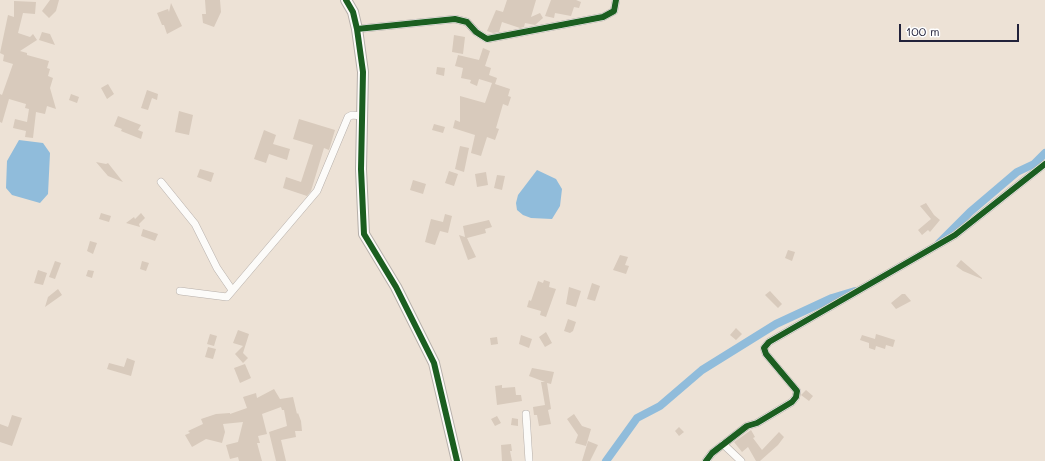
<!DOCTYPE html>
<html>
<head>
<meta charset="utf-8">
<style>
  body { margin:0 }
  #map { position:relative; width:1045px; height:461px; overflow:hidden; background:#ede2d6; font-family:Mali,sans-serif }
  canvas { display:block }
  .scale { position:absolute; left:899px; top:24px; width:120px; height:18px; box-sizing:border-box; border:2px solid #22223b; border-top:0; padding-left:5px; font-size:12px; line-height:14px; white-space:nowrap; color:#22223b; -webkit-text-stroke:3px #fff; paint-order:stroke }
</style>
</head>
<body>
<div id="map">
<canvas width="1045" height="461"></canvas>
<div class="scale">100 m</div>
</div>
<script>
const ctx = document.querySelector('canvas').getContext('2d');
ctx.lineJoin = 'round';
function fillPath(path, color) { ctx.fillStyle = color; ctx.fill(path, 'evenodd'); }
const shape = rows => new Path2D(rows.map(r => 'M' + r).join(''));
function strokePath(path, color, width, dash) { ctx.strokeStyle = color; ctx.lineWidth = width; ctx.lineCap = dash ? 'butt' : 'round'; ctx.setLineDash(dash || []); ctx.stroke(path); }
fillPath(shape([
  [19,140,43,143,50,153,48,194,40,203,12,195,6,188,7,161],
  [537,170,556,179,562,189,560,206,552,219,531,218,523,215,517,210,516,203,518,195]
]), '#90bcdb');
strokePath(shape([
  [939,243,970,212,1017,172,1034,164,1045,153],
  [606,461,637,418,660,406,702,370,776,324,832,298,855,291]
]), '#90bcdb', 8);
fillPath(shape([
  [50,0,59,0,56,11,49,18,42,11],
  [205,0,220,0,221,12,214,27,203,23,202,14,206,14],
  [507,0,536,0,531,17,540,13,543,18,535,25,525,23,524,27,520,28,502,22,499,32,493,33,487,31,496,10,503,12],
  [551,0,576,0,581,2,579,8,574,7,571,16,555,13,554,18,545,16],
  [14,1,36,2,35,14,23,13,18,33,30,37,33,34,37,40,20,51,27,53,27,55,49,61,47,68,50,69,48,76,53,78,50,88,56,109,47,106,45,114,36,112,33,138,25,137,26,131,13,128,15,119,27,122,29,109,25,108,26,104,9,99,2,123,0,122,0,94,2,95,13,64,3,61,4,55,0,53,8,15,14,17],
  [171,3,182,26,167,34,164,25,162,25,157,13,168,9,169,12],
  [42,32,50,34,55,45,39,40],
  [454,35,465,37,463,54,452,52],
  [483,48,490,51,485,66,491,68,489,75,497,78,495,84,510,89,508,96,511,97,508,106,503,104,496,128,499,129,495,140,487,137,481,156,471,153,475,135,453,128,455,120,460,122,460,96,485,103,492,83,479,79,477,86,470,83,471,80,461,78,463,68,455,66,458,55,479,60],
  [437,67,445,68,444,76,436,74],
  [108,84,114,94,107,99,101,88],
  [147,90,158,94,157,100,152,98,148,110,141,108],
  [71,94,79,97,77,103,69,100],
  [179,111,193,115,189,135,175,132],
  [118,116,141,125,138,130,143,132,141,139,121,131,122,129,114,126],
  [299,119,335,130,329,150,324,148,311,191,307,196,283,188,286,177,301,182,313,145,293,139],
  [434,124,445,127,443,133,432,130],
  [264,130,276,135,273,144,290,149,287,160,269,154,266,163,254,159],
  [460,146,469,148,464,172,455,169],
  [96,162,106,164,108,163,123,182,108,176],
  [200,169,214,173,211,182,197,177],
  [449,171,458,174,454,186,445,183],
  [486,172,488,185,477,187,475,174],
  [497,175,505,176,502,190,494,188],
  [413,180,426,184,423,194,410,190],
  [926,203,934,215,940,220,930,232,928,230,922,235,918,230,931,219,920,206],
  [101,213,111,216,109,222,99,219],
  [141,213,145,218,139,224,140,227,126,223,134,217,135,219],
  [445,214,452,216,448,233,440,231,435,245,425,242,431,219,443,222],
  [489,220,492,227,485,229,486,233,467,238,476,257,468,260,459,235,465,237,463,226],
  [143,229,158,234,155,241,141,236],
  [90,241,97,243,93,254,87,251],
  [788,250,795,252,792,261,785,258],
  [620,255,628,257,625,265,629,266,626,274,613,270],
  [961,260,982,278,982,279,963,271,956,266],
  [55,261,61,263,55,279,49,277],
  [142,261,149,263,146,271,140,269],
  [38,270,47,273,43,285,34,283],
  [88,270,94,271,92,278,86,276],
  [544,280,550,282,549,287,556,289,546,317,540,315,541,311,527,307,529,300,531,301,538,281,543,283],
  [592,283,600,286,595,301,587,299],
  [569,287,581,291,576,307,566,304],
  [58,289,62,295,45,307,48,297],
  [770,291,782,304,778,308,765,295],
  [902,294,905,294,911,301,896,309,891,303],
  [568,319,576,322,573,331,570,333,564,331],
  [736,328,742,334,736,340,730,335],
  [238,330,249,334,243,353,248,358,243,363,235,354,243,346,233,343],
  [546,332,552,343,545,347,539,337],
  [210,334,217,336,214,346,207,344],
  [876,334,895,340,893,347,886,345,885,349,876,346,875,350,869,348,869,343,860,340,862,335,875,339],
  [521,335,532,339,529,348,519,344],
  [497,337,498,344,491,345,490,338],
  [208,347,216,349,213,359,205,357],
  [127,358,135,361,131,376,107,369,109,363,124,367],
  [245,364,251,378,240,383,234,368],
  [532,368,554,372,551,384,547,383,551,409,548,410,551,424,539,426,537,415,534,415,533,407,545,405,541,382,545,382,529,376],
  [502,385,502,388,515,387,516,395,521,395,522,401,497,405,495,386],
  [274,389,280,399,293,397,297,414,298,413,301,421,302,431,295,431,296,437,281,440,286,461,276,461,269,432,287,426,284,410,282,410,281,407,262,414,267,434,258,436,260,443,257,443,262,461,239,461,238,457,230,459,226,445,238,442,243,422,223,424,225,432,222,443,206,439,192,447,185,435,190,433,188,431,203,424,201,419,216,414,230,413,230,414,247,408,243,397,256,393,257,398],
  [806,390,813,396,809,401,801,395],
  [574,414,582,426,591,429,586,446,575,443,578,435,567,419],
  [12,415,22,418,12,446,0,442,0,424,8,427],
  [497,416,501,423,495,426,491,419],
  [512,418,518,419,518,426,511,425],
  [679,427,684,432,679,436,675,431],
  [751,430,755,437,753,438,762,450,779,432,784,437,778,445,760,461,756,461,748,447,742,452,734,442],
  [588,441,598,445,590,461,582,461],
  [511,444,512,451,510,451,512,461,502,461,501,445]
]), '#d8cabc');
const street = shape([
  [357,29,455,19,467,22,476,32,487,39,603,17,614,11,616,0],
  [161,182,195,224,217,268,232,290],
  [180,291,227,297,317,191,348,117,352,115,362,116],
  [526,414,529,461],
  [723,444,741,461],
  [706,461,712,453,747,426,757,423,792,402,796,397,797,391,766,354,764,348,769,342,955,235,1045,164]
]);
const secondary = shape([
  [346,0,353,12,357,29,363,72,361,169,364,234,396,287,434,363,457,461]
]);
strokePath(street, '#b6afaa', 8);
strokePath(secondary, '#b6afaa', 12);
strokePath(street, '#fcfbf9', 7);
strokePath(secondary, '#fcfbf9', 10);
strokePath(shape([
  [346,0,353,12,357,29,363,72,361,169,364,234,396,287,434,363,457,461],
  [357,29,455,19,467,22,476,32,487,39,603,17,614,11,616,0],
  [706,461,712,453,747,426,757,423,792,402,796,397,797,391,766,354,764,348,769,342,955,235,1045,164]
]), '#1b5e20', 6);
</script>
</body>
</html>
